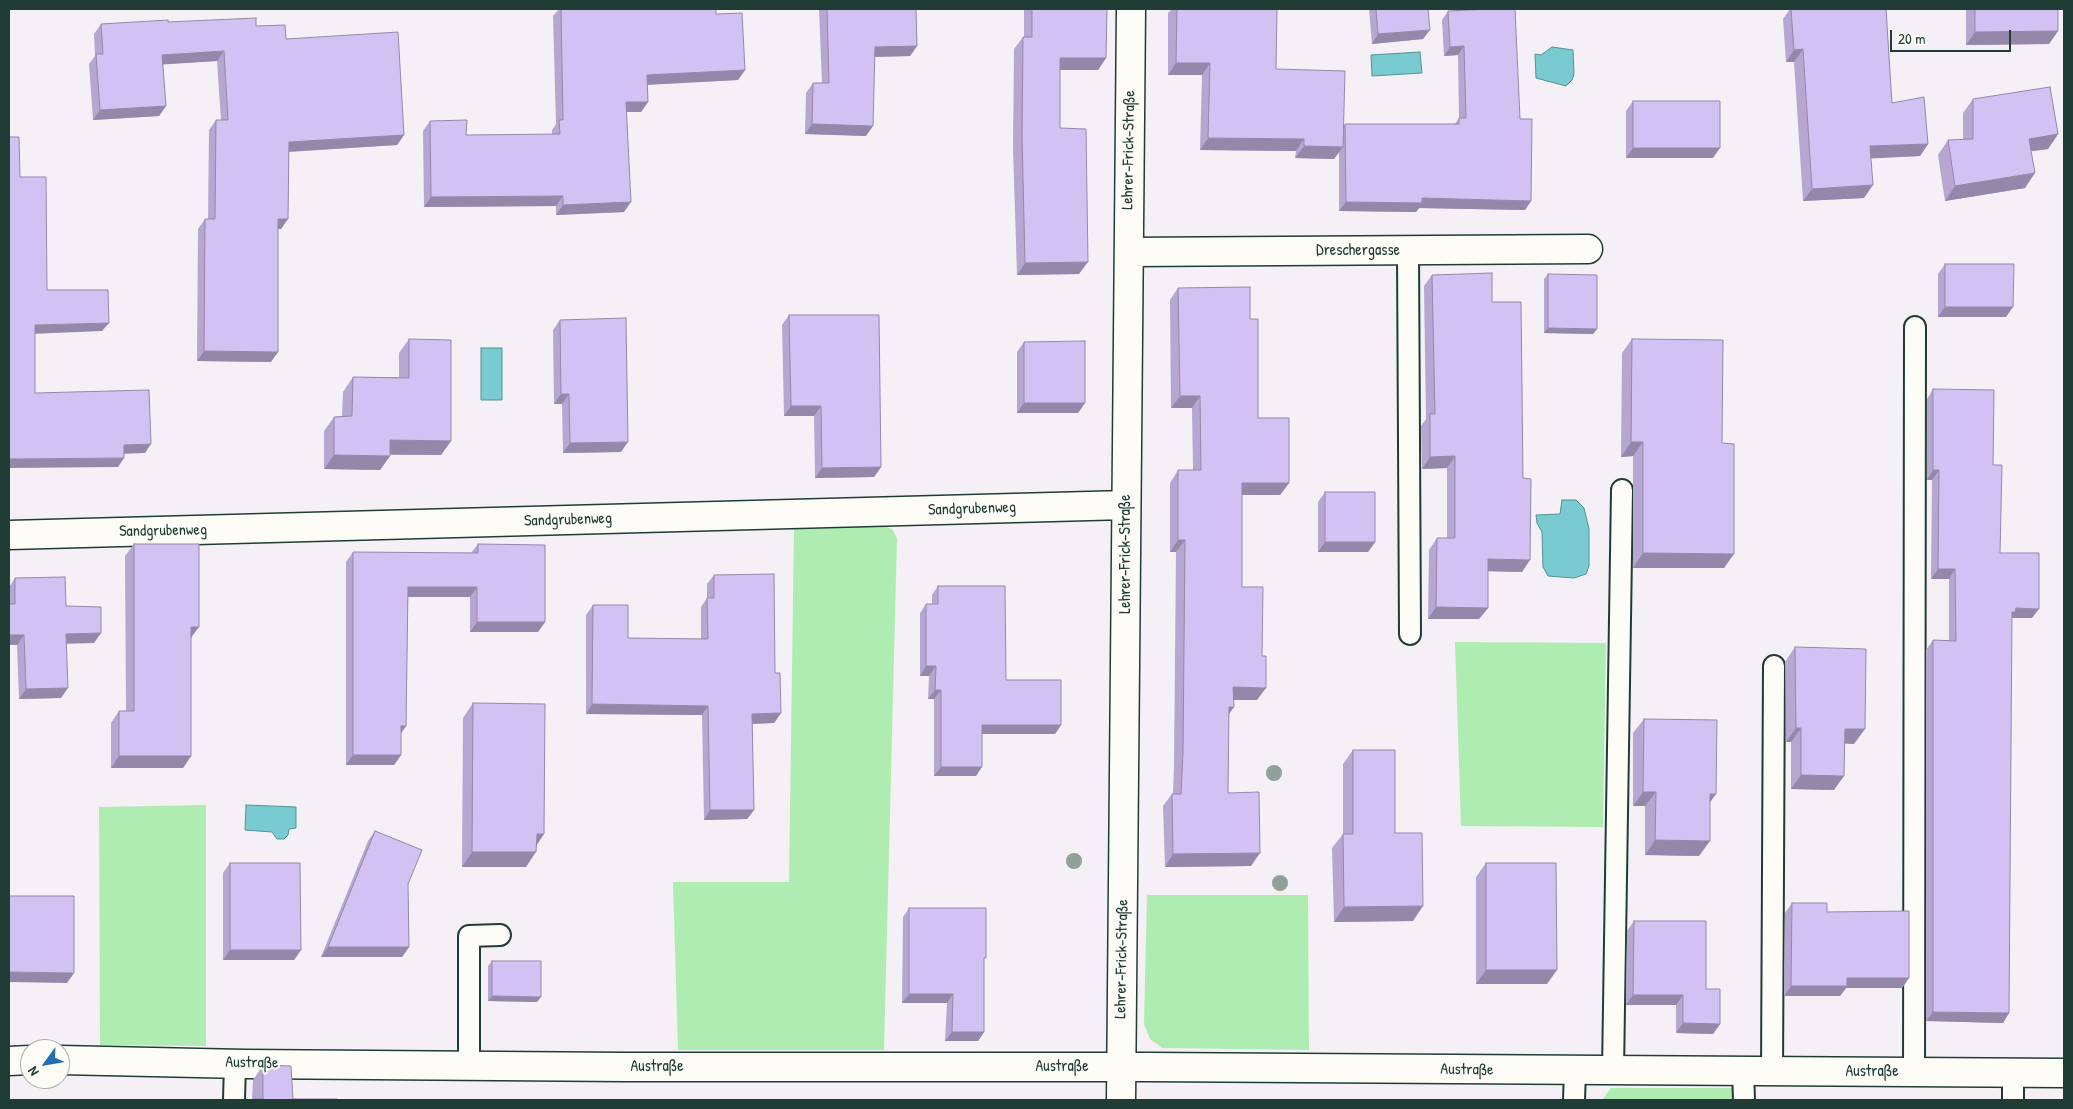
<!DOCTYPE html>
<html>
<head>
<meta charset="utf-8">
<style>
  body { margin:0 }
  #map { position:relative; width:2073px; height:1109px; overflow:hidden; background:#f4f0f6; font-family:"Patrick Hand",sans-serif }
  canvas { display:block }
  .frame { position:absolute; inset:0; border:10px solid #1f3d34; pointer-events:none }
  .north { position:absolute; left:20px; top:1039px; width:50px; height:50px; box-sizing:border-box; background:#fdfcf7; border:1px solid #a4b0a9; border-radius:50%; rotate:238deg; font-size:14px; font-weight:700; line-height:20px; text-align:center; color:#1f3d34 }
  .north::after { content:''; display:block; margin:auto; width:18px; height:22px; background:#1f6fb2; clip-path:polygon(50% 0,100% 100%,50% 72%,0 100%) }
  .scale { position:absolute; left:1890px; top:30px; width:121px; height:22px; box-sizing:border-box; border:2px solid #1f3d34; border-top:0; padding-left:6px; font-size:15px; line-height:18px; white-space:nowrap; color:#1f3d34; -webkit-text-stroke:4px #fdfcf7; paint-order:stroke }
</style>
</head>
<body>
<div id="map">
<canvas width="2073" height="1109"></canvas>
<div class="frame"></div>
<div class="north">N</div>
<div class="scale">20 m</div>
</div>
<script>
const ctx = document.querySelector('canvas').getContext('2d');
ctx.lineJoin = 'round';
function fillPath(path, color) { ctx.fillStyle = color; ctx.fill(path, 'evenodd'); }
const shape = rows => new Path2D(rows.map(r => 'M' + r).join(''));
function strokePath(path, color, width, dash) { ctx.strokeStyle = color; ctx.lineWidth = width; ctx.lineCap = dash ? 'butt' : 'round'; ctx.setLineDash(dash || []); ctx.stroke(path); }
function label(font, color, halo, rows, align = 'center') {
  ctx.font = font + ' "Patrick Hand",sans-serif'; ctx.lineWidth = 4; ctx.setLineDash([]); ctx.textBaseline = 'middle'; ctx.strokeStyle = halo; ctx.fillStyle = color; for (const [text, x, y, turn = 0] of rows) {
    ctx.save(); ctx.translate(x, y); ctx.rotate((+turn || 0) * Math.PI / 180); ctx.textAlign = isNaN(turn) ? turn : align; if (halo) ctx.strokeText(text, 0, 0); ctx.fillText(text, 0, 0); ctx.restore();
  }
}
fillPath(shape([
  [884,526,892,529,897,538,884,1050,678,1050,673,882,789,882,794,528],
  [1455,642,1606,643,1603,827,1461,826],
  [206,805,206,1046,100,1045,99,807],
  [1147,895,1308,895,1309,1050,1162,1048,1150,1039,1144,1024],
  [1611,1088,1735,1088,1735,1100,1602,1100]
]), '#afecb1');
const water = shape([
  [1552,47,1573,50,1574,74,1572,80,1566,86,1536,78,1535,54,1541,55,1552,47],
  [1420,52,1422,73,1372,76,1371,55,1420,52],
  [481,348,502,348,502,400,481,400,481,348],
  [1562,500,1576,500,1584,508,1589,529,1589,566,1586,574,1574,578,1548,576,1543,567,1542,532,1537,523,1536,515,1560,514,1562,500],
  [246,805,296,807,296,828,289,829,288,835,284,839,277,839,272,832,245,830,246,805]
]);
fillPath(water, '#79cad1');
strokePath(water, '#559292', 1);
const lane = shape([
  [1408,250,1410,634],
  [469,1065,469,936,500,935],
  [1613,1071,1622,490],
  [1743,1071,1744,1100],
  [1772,1072,1774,666],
  [1914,1072,1915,327],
  [234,1100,235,1063],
  [1574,1100,1575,1071],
  [2013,1100,2013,1073]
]);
const street = shape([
  [1129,252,1588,249],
  [9,535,1126,505],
  [60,1060,244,1064,625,1067,1147,1067,2064,1073],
  [9,1061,30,1060],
  [1121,1100,1131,9]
]);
strokePath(lane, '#1f3d34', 24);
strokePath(street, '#1f3d34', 31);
strokePath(lane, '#fdfcf7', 20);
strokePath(street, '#fdfcf7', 28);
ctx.fillStyle = '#8fa199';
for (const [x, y] of [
  [1274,773],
  [1074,861],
  [1280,883]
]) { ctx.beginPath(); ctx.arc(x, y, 8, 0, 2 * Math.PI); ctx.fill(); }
fillPath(shape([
  [559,9,716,9,716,14,745,70,738,80,648,85,648,102,641,112,627,112,624,212,556,215,556,206,424,207,423,131,430,121,466,135,552,135,552,130,556,124,553,16],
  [819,9,916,9,917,46,910,56,875,57,866,136,805,134,806,93,813,83,822,83],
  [1024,9,1107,9,1106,58,1098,70,1060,70,1060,128,1079,274,1017,275,1013,148,1014,49,1023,37,1024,37],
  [1172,9,1277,9,1276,69,1343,127,1345,124,1455,124,1459,118,1458,55,1444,56,1442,20,1448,11,1520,119,1531,201,1525,210,1419,208,1416,212,1339,211,1339,152,1334,159,1295,158,1296,151,1200,150,1202,75,1168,75,1168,13],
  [1369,9,1428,9,1423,39,1372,44],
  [1790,9,1886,9,1892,103,1928,144,1920,156,1871,158,1864,198,1803,201,1794,62,1786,62,1783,19],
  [1966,9,2058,9,2058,31,2049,44,1966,45],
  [168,22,256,26,286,39,404,135,397,145,289,152,288,219,281,229,278,229,271,362,197,361,198,229,205,219,208,219,209,130,216,120,221,120,217,61,163,64,166,106,159,116,93,120,89,64,95,56,94,34,101,24],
  [1973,99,2058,134,2048,149,2031,151,2025,188,1945,201,1938,155,1948,140,1963,140,1963,113],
  [1633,101,1713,158,1626,158,1626,111],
  [1945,264,2006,317,1938,317,1938,274],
  [1548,274,1597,329,1593,334,1544,333,1544,279],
  [1432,275,1492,302,1522,572,1488,571,1488,608,1479,619,1428,619,1429,550,1437,538,1447,538,1447,468,1422,469,1421,426,1426,419,1424,286],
  [1178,288,1250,319,1258,418,1289,483,1280,495,1242,495,1242,587,1257,700,1234,700,1229,714,1228,793,1251,866,1165,867,1163,806,1172,794,1173,794,1174,765,1176,552,1170,552,1170,483,1178,470,1193,470,1192,408,1171,408,1170,300],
  [789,315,881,467,874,477,815,478,814,416,784,416,782,325],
  [560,320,621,452,563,453,562,404,554,404,553,330],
  [409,339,451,441,441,455,390,455,380,470,324,469,324,431,334,417,342,416,343,392,353,377,399,377,399,353],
  [1632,339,1722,443,1724,568,1633,568,1633,456,1621,457,1622,353],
  [1024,342,1085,403,1078,413,1017,413,1017,352],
  [1933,389,1993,465,2000,553,2032,618,2011,618,2009,1013,2003,1023,1926,1021,1926,650,1933,640,1949,640,1949,579,1931,579,1932,480,1927,480,1927,399],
  [1325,492,1375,542,1368,552,1318,552,1318,502],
  [134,544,191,638,191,756,183,768,111,768,111,723,119,711,126,711,125,556],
  [478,544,545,622,538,632,470,632,470,597,408,597,406,726,401,733,401,755,394,765,346,765,346,562,353,552,471,553],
  [714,575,775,673,781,713,774,723,752,724,754,810,747,819,704,820,702,715,586,714,586,615,593,605,628,638,701,639,701,607,707,598,707,584],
  [15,578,66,606,94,643,66,643,61,698,19,699,17,645,9,645,9,587],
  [938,586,1006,680,1061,725,1055,734,982,734,976,776,934,776,934,699,928,699,929,676,920,676,920,613,926,604,932,604,932,595],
  [1795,647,1854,744,1845,743,1834,790,1791,789,1791,742,1786,742,1785,662],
  [473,703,544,834,537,845,526,867,462,867,463,718],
  [1644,719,1710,802,1699,856,1645,855,1645,806,1633,806,1633,733],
  [1353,750,1395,833,1413,921,1334,922,1332,848,1343,834,1343,764],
  [375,831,408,884,409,947,402,957,321,957,368,841],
  [230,863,301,950,294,960,223,960,223,873],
  [1486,863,1547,984,1476,984,1476,877],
  [1792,903,1827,912,1909,978,1902,988,1846,988,1840,996,1784,996,1785,913],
  [909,908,984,961,984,1032,978,1041,945,1041,947,1003,902,1003,903,917],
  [1634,921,1706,989,1720,1024,1713,1034,1676,1033,1676,1005,1626,1005,1627,931],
  [492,961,537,1002,488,1001,488,966],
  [263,1065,293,1099,337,1100,252,1100,253,1080]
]), '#b5a7d1');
fillPath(shape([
  [1430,30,1423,39,1372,44,1378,34],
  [2058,31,2049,44,1966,45,1975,32],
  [917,46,910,56,868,57,875,47],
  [1464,46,1458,55,1444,56,1450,47],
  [1803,49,1794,62,1786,62,1794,50],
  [224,51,217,61,155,65,162,55],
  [1060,58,1106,58,1098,70,1051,70],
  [1176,63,1210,63,1202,75,1168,75],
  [745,70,738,80,640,85,647,75],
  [626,102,648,102,641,112,619,112],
  [166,106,159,116,93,120,100,110],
  [812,124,873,126,866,136,805,134],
  [2058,134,2048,149,2019,153,2029,139],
  [404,135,397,145,282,152,289,142],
  [1208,138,1304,139,1296,151,1200,150],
  [1928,144,1920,156,1861,159,1870,146],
  [1304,146,1343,147,1334,159,1295,158],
  [1633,148,1720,148,1713,158,1626,158],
  [2035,173,2025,188,1945,201,1955,186],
  [1873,185,1864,198,1803,201,1812,189],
  [563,196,556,206,424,207,431,197],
  [1422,198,1531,201,1525,210,1419,208,1416,212,1339,211,1346,202],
  [631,202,624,212,556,215,563,205],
  [278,219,288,219,281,229,271,229],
  [1088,262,1079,274,1017,275,1025,263],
  [1945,307,2013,307,2006,317,1938,317],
  [109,323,102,331,29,334,35,325],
  [1548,328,1597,329,1593,334,1544,333],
  [204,351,278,352,271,362,197,361],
  [561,394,569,394,562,404,554,404],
  [1180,396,1200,396,1192,408,1171,408],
  [1024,403,1085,403,1078,413,1017,413],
  [791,406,821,406,814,416,784,416],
  [390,440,451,441,441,455,379,454],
  [628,442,621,452,563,453,570,443],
  [1631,442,1643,442,1633,456,1621,457],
  [151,444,145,453,118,454,124,445],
  [334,455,390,456,380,470,324,469],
  [1455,456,1447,468,1422,469,1430,457],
  [124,458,118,467,9,468,9,459],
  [881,467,874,477,815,478,822,468],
  [1933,470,1939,470,1932,480,1927,480],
  [1242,483,1289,483,1280,495,1233,495],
  [1178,540,1185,540,1176,552,1170,552],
  [1325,542,1375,542,1368,552,1318,552],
  [1643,553,1734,554,1724,568,1633,568],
  [1488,559,1530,560,1522,572,1479,571],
  [1938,569,1955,569,1949,579,1931,579],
  [408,587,477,587,470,597,401,597],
  [1436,607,1488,608,1479,619,1428,619],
  [2016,608,2039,609,2032,618,2011,618,2012,612],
  [477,622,545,622,538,632,470,632],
  [191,627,199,627,190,639],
  [101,633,94,643,59,644,66,634],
  [9,635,24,635,17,645,9,645],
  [926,666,936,666,929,676,920,676],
  [1233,687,1266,688,1257,700,1225,700],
  [68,688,61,698,19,699,26,689],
  [935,690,941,690,934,699,928,699],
  [592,704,708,706,702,715,586,714],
  [1229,707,1234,707,1225,720],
  [781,713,774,723,745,724,752,714],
  [982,725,1061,725,1055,734,975,734],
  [401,726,406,726,399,736],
  [1796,728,1801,728,1791,742,1786,742],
  [1845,729,1865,729,1854,744,1835,743],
  [353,755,401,755,394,765,346,765],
  [119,756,191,756,183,768,111,768],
  [941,767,982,767,976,776,934,776],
  [1801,775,1844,776,1834,790,1791,789],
  [1643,792,1656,792,1645,806,1633,806],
  [1710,794,1716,794,1706,808],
  [710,810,754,810,747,819,704,820],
  [537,834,544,834,534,848],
  [1655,840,1710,841,1699,856,1645,855],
  [472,852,536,852,526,867,462,867],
  [1260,853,1251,866,1165,867,1173,854],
  [1423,906,1413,921,1334,922,1344,907],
  [328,947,409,947,402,957,321,957],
  [230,950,301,950,294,960,223,960],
  [1486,970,1557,970,1547,984,1476,984],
  [9,972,74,973,67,983,9,982],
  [1847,978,1909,978,1902,988,1846,988,1840,996,1784,996,1791,986],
  [909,994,953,994,947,1003,902,1003],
  [1633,995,1683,995,1676,1005,1626,1005],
  [492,996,541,997,537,1002,488,1001],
  [1933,1012,2009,1013,2003,1023,1926,1021],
  [1683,1023,1720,1024,1713,1034,1676,1033],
  [952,1032,984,1032,978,1041,945,1041]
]), '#9388aa');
const building = shape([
  [561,9,716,9,716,14,742,13,745,70,647,75,648,102,626,102,631,202,563,205,563,196,431,197,430,121,467,120,466,135,560,134,559,120,563,120,561,9],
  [827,9,916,9,917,46,875,47,873,126,812,124,813,83,829,83,827,9],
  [1032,9,1107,9,1106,58,1060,58,1060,128,1086,129,1088,262,1025,263,1022,136,1023,37,1032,37,1032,9],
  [1177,9,1277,9,1276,69,1345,71,1343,147,1304,146,1304,139,1208,138,1210,63,1176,63,1177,9],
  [1376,9,1428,9,1430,30,1378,34,1376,9],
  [1492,9,1515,9,1520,119,1532,119,1531,201,1422,198,1422,203,1346,202,1345,124,1459,124,1459,118,1466,118,1464,46,1450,47,1448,11,1492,9],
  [1791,9,1886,9,1892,103,1924,97,1928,144,1870,146,1873,185,1812,189,1803,49,1794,50,1791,9],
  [1975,9,2058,9,2058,31,1975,32,1975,9],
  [256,18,256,26,285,25,286,39,398,32,404,135,289,142,288,219,278,219,278,352,204,351,205,219,215,219,216,120,228,120,224,51,162,55,166,106,100,110,96,54,103,54,101,24,168,20,168,22,256,18],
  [2050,87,2058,134,2029,139,2035,173,1955,186,1948,140,1973,139,1973,99,2050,87],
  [1633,101,1720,101,1720,148,1633,148,1633,101],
  [9,137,19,137,20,177,46,177,47,290,108,290,109,323,35,325,35,393,149,390,151,444,124,445,124,458,9,459,9,137],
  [1945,264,2014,264,2013,307,1945,307,1945,264],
  [1492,273,1492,302,1521,302,1523,478,1531,479,1530,560,1488,559,1488,608,1436,607,1437,538,1455,538,1455,456,1430,457,1430,414,1435,414,1432,275,1492,273],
  [1548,274,1597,275,1597,329,1548,328,1548,274],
  [1250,287,1250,319,1258,319,1258,418,1289,418,1289,483,1242,483,1242,587,1263,587,1262,656,1266,656,1266,688,1233,687,1234,707,1229,707,1228,793,1259,792,1260,853,1173,854,1172,794,1181,794,1183,752,1185,540,1178,540,1178,470,1201,470,1200,396,1180,396,1178,288,1250,287],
  [789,315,879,315,881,467,822,468,821,406,791,406,789,315],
  [626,318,628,442,570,443,569,394,561,394,560,320,626,318],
  [409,339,451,340,451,441,390,440,390,456,334,455,334,417,352,416,353,377,409,378,409,339],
  [1632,339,1723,340,1722,443,1734,444,1734,554,1643,553,1643,442,1631,442,1632,339],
  [1085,341,1085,403,1024,403,1024,342,1085,341],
  [1933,389,1994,390,1993,465,2002,465,2000,553,2039,553,2039,609,2016,608,2015,612,2012,612,2009,1013,1933,1012,1933,640,1956,641,1955,569,1938,569,1939,470,1933,470,1933,389],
  [1325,492,1375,492,1375,542,1325,542,1325,492],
  [134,544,199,544,199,627,191,627,191,756,119,756,119,711,134,711,134,544],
  [478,544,545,545,545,622,477,622,477,587,408,587,406,726,401,726,401,755,353,755,353,552,478,553,478,544],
  [774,574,775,673,780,673,781,713,752,714,754,810,710,810,708,706,592,704,593,605,628,605,628,638,708,639,707,598,714,598,714,575,774,574],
  [65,577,66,606,101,607,101,633,66,634,68,688,26,689,24,635,9,635,9,604,15,604,15,578,65,577],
  [938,586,1005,586,1006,680,1061,680,1061,725,982,725,982,767,941,767,941,690,935,690,936,666,926,666,926,604,938,604,938,586],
  [1795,647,1866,649,1865,729,1845,729,1844,776,1801,775,1801,728,1796,728,1795,647],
  [473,703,545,704,544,834,537,834,536,852,472,852,473,703],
  [1644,719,1717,720,1716,794,1710,794,1710,841,1655,840,1656,792,1643,792,1644,719],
  [1353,750,1395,750,1395,833,1422,833,1423,906,1344,907,1343,834,1353,834,1353,750],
  [375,831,422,850,408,884,409,947,328,947,375,831],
  [230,863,300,863,301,950,230,950,230,863],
  [1486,863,1556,863,1557,970,1486,970,1486,863],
  [9,896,74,896,74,973,9,972,9,896],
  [1792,903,1827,903,1827,912,1909,911,1909,978,1847,978,1847,986,1791,986,1792,903],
  [909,908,986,908,986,958,984,958,984,1032,952,1032,953,994,909,994,909,908],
  [1634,921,1706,921,1706,989,1720,989,1720,1024,1683,1023,1683,995,1633,995,1634,921],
  [492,961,541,961,541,997,492,996,492,961],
  [263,1065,291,1066,293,1099,337,1099,337,1100,254,1100,254,1099,263,1099,263,1065]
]);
fillPath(building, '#d2c2f3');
strokePath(building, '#9388aa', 1);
label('16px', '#1f3d34', '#fdfcf7', [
  ["Lehrer-Frick-Straße",1129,150,-89],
  ["Dreschergasse",1358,251],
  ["Sandgrubenweg",972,509,-2],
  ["Sandgrubenweg",568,520,-2],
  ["Sandgrubenweg",163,531,-1],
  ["Lehrer-Frick-Straße",1126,554,-90],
  ["Lehrer-Frick-Straße",1122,959,-89],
  ["Austraße",252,1063,1],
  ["Austraße",657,1067],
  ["Austraße",1062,1067],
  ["Austraße",1467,1070,1],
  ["Austraße",1872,1072]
]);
</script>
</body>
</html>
